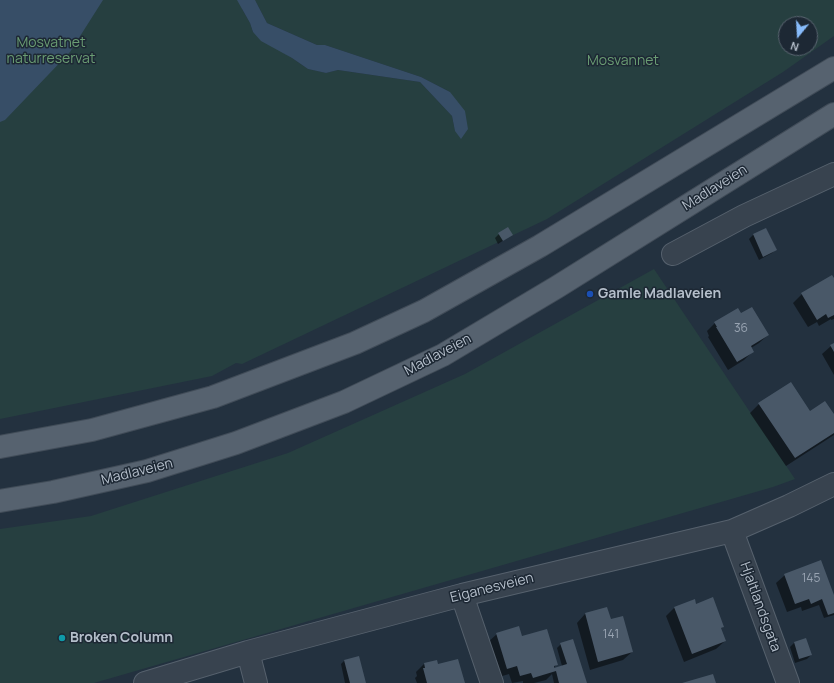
<!DOCTYPE html>
<html>
<head>
<meta charset="utf-8">
<style>
  body { margin:0 }
  #map { position:relative; width:834px; height:683px; overflow:hidden; background:#23313f; font-family:Manrope,sans-serif }
  canvas { display:block }
  .north { position:absolute; left:778px; top:16px; width:40px; height:40px; box-sizing:border-box; background:#1d2834; border:1px solid #596470; border-radius:50%; rotate:198deg; font-size:11px; font-weight:700; line-height:16px; text-align:center; color:#b4beca }
  .north::after { content:''; display:block; margin:auto; width:14px; height:18px; background:#87bbfb; clip-path:polygon(50% 0,100% 100%,50% 72%,0 100%) }
</style>
</head>
<body>
<div id="map">
<canvas width="834" height="683"></canvas>
<div class="north">N</div>
</div>
<script>
const ctx = document.querySelector('canvas').getContext('2d');
ctx.lineJoin = 'round';
function fillPath(path, color) { ctx.fillStyle = color; ctx.fill(path, 'evenodd'); }
const shape = rows => new Path2D(rows.map(r => 'M' + r).join(''));
function strokePath(path, color, width, dash) { ctx.strokeStyle = color; ctx.lineWidth = width; ctx.lineCap = dash ? 'butt' : 'round'; ctx.setLineDash(dash || []); ctx.stroke(path); }
function label(font, color, halo, rows, align = 'center') {
  ctx.font = font + ' Manrope,sans-serif'; ctx.lineWidth = 3; ctx.setLineDash([]); ctx.textBaseline = 'middle'; ctx.strokeStyle = halo; ctx.fillStyle = color; for (const [text, x, y, turn = 0] of rows) {
    ctx.save(); ctx.translate(x, y); ctx.rotate((+turn || 0) * Math.PI / 180); ctx.textAlign = isNaN(turn) ? turn : align; if (halo) ctx.strokeText(text, 0, 0); ctx.fillText(text, 0, 0); ctx.restore();
  }
}
fillPath(shape([
  [0,0,834,0,834,36,783,72,547,219,242,364,236,363,212,376,0,419],
  [256,2,267,23,317,45,325,45,421,77,450,92,455,131,452,116,420,82,338,70,326,73,308,69,292,58,253,32,250,23,242,9],
  [786,24,810,24,810,48,786,48],
  [654,269,795,479,773,487,94,683,0,683,0,529,91,516,288,453,465,374]
]), '#263f40');
fillPath(shape([
  [0,0,103,0,70,52,5,120,0,122],
  [237,0,255,0,267,23,317,45,325,45,421,77,450,92,465,111,468,129,461,139,455,131,452,116,420,82,338,70,326,73,308,69,292,58,261,41,253,32,250,23]
]), '#374e67');
fillPath(shape([
  [766,229,776,249,772,253,759,260,749,239,753,235],
  [499,234,507,238,498,244,495,238],
  [834,280,834,319,831,320,831,319,819,326,817,322,808,327,793,303,802,294],
  [715,323,768,335,759,343,751,348,753,351,744,360,728,370,708,337,709,336,707,331],
  [834,344,834,375,822,354,831,346],
  [791,384,809,412,834,416,834,435,786,466,750,413,759,404],
  [785,575,834,596,834,615,824,618,819,605,802,611,801,607,787,612,776,583],
  [696,605,723,627,720,629,725,641,716,649,684,662,666,616,675,607],
  [607,608,610,620,632,652,623,660,590,670,577,623,585,614],
  [497,634,522,638,557,664,551,670,562,666,557,648,561,644,586,683,554,683,552,674,546,680,534,683,523,683,523,681,512,683,509,674,499,677,488,642],
  [805,639,811,655,807,659,795,663,790,647,794,643],
  [345,660,365,683,345,683,341,664],
  [424,664,438,666,464,683,417,683,415,678,417,676,416,672]
]), '#0007');
fillPath(shape([
  [508,227,513,235,503,241,498,233],
  [766,228,777,250,763,257,753,234],
  [832,275,834,278,834,315,828,318,826,314,817,320,801,293],
  [752,307,769,335,751,346,754,352,737,362,716,327,717,327,714,322,738,308,741,313],
  [834,343,834,352,830,345],
  [791,382,810,411,825,401,834,414,834,433,795,458,758,403],
  [821,560,834,595,834,613,828,615,822,599,811,604,809,599,795,604,784,574],
  [713,597,724,627,721,628,726,641,692,654,674,607,695,599,696,604],
  [607,607,611,619,623,616,633,652,598,662,585,613],
  [519,626,522,636,547,629,558,665,554,666,554,668,567,664,560,643,573,639,587,683,559,683,556,671,533,678,531,673,520,676,517,666,507,669,496,633],
  [806,638,812,655,799,659,794,642],
  [359,656,366,683,350,683,344,660],
  [458,659,465,683,427,683,423,668,425,668,424,663,437,660,438,664],
  [713,674,716,683,682,683]
]), '#495868');
const street = shape([
  [673,254,744,216,834,174],
  [732,531,788,683],
  [462,595,492,683],
  [248,652,256,683],
  [145,683,248,652,462,595,732,531,789,506,834,484]
]);
const primary = shape([
  [0,447,92,430,213,397,355,343,424,311,540,246,834,68],
  [0,501,53,492,147,471,236,443,344,402,443,355,557,287,834,114]
]);
strokePath(street, '#56616d', 24);
strokePath(primary, '#414c58', 24);
strokePath(street, '#38434f', 22);
strokePath(primary, '#56626f', 22);
for (const [x, y, r, color] of [
  [590,294,4,"#1a4fb4"],
  [62,638,4,"#0f9aa8"]
]) { const dot = new Path2D(); dot.arc(x, y, r, 0, 2 * Math.PI); ctx.fillStyle = color; ctx.fill(dot); strokePath(dot, '#1d2834', 1.5); }
label('12px', '#99a4b2', null, [
  ["36",741,329],
  ["145",811,579],
  ["141",611,635]
]);
label('14px', '#6a9c73', '#1d2834', [
  ["Mosvatnet",51,43],
  ["naturreservat",51,59],
  ["Mosvannet",623,61]
]);
label('14px', '#b4beca', '#1d2834', [
  ["Madlaveien",715,188,-32],
  ["Madlaveien",438,355,-28],
  ["Madlaveien",137,472,-14],
  ["Eiganesveien",492,588,-14],
  ["Hjaltlandsgata",760,607,70]
]);
label('bold 14px', '#b4beca', '#1d2834', [
  ["Gamle Madlaveien",598,294],
  ["Broken Column",70,638]
], 'left');
</script>
</body>
</html>
